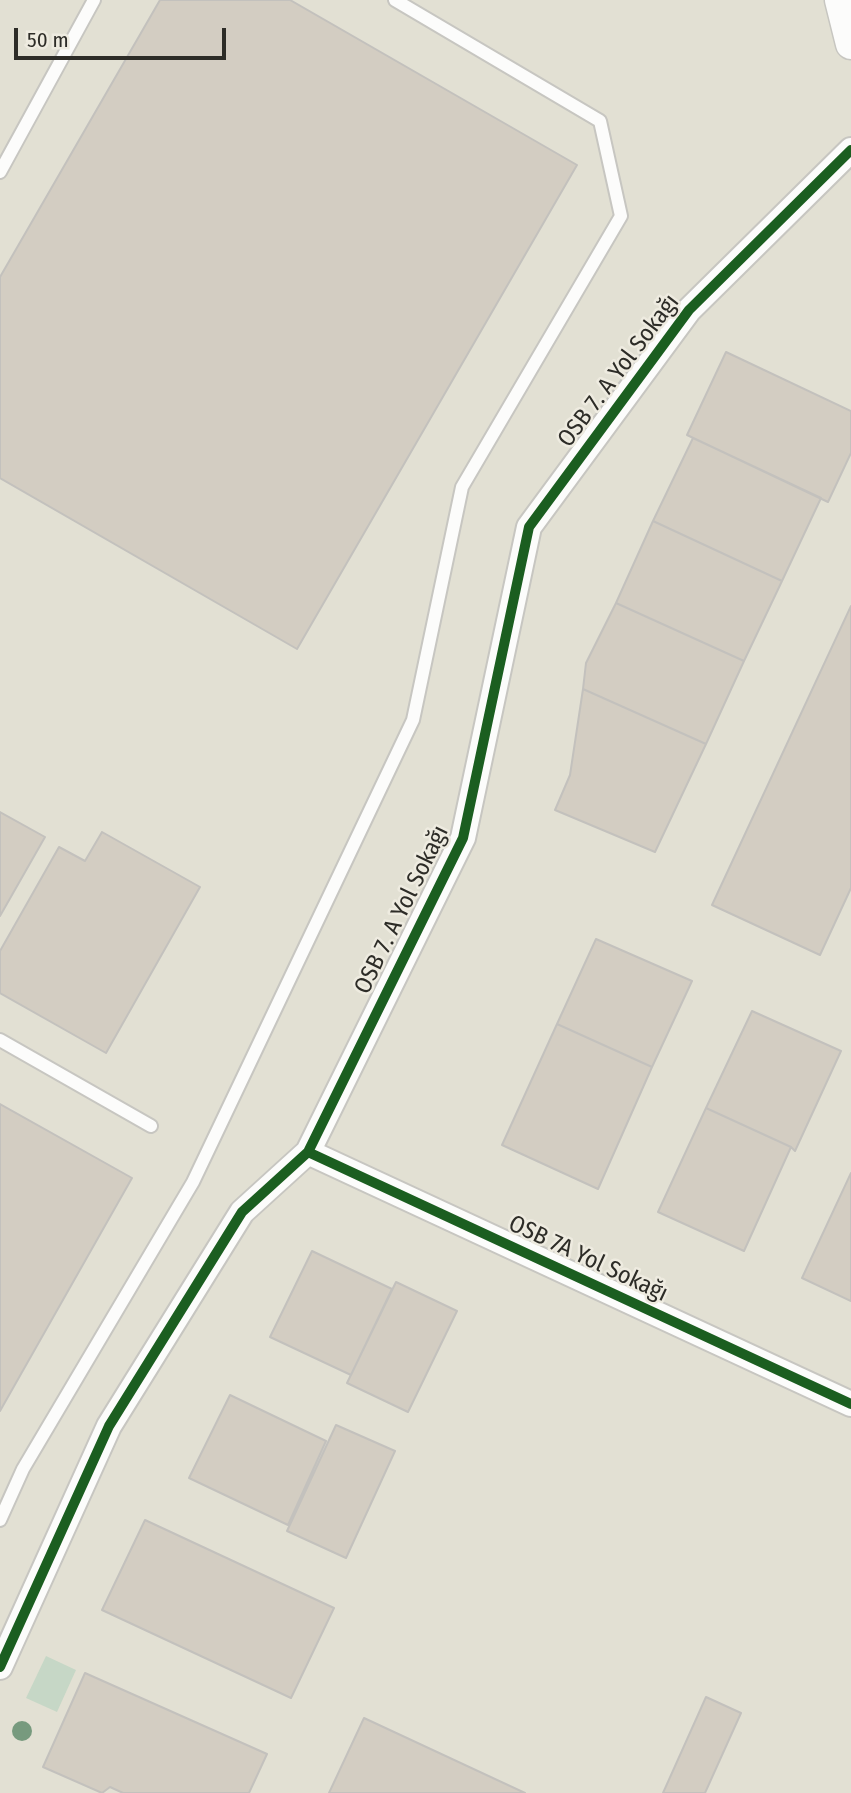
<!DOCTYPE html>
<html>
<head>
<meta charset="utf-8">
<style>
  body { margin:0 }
  #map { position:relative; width:851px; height:1793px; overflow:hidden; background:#eae9e4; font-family:"Fira Sans Condensed",sans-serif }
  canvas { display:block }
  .scale { position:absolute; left:14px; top:28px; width:212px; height:32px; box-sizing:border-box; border:4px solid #2d2c27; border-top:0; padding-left:9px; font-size:21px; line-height:24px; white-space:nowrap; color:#2d2c27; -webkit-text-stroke:5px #eeebe0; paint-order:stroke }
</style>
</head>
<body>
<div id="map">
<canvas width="851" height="1793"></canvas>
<div class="scale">50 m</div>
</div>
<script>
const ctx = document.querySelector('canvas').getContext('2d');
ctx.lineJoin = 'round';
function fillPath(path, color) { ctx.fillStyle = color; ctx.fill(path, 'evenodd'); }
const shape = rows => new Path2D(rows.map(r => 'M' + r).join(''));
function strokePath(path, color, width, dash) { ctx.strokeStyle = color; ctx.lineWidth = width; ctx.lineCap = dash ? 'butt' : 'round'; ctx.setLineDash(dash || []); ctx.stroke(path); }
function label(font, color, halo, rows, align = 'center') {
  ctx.font = font + ' "Fira Sans Condensed",sans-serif'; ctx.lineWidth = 5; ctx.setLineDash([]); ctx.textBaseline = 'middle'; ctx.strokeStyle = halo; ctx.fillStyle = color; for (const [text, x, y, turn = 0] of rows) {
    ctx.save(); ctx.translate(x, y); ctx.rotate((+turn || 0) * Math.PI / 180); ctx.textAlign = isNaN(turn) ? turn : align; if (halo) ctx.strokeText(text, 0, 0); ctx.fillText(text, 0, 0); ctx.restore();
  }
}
fillPath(shape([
  [0,0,851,0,851,1793,0,1793]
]), '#e2e0d3');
fillPath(shape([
  [46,1656,76,1670,57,1712,26,1698]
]), '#c6d7c6');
const building = shape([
  [160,0,290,0,577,165,297,649,0,478,0,277,160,0],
  [726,352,851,411,851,453,828,502,687,435,726,352],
  [693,438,821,498,782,581,653,521,693,438],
  [653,521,782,581,744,661,616,603,653,521],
  [616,603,744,661,706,744,583,689,586,663,616,603],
  [851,606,851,888,820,955,712,905,851,606],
  [583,689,706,744,655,852,555,810,570,775,583,689],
  [0,812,45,837,0,916,0,812],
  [102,832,200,887,106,1053,0,993,0,951,59,847,85,861,102,832],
  [596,939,692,981,652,1067,557,1024,596,939],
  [752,1011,841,1051,795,1151,791,1147,706,1108,752,1011],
  [557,1024,652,1067,598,1189,502,1145,557,1024],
  [0,1104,132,1178,0,1411,0,1104],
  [706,1108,791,1147,744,1251,658,1212,706,1108],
  [851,1173,851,1301,802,1278,851,1173],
  [312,1251,392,1289,351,1375,270,1337,312,1251],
  [396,1282,457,1311,408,1412,347,1383,396,1282],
  [230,1395,326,1441,288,1525,189,1478,230,1395],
  [336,1425,395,1451,346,1558,287,1531,336,1425],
  [145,1520,334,1608,291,1698,102,1610,145,1520],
  [85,1673,267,1754,249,1793,123,1793,110,1787,102,1793,43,1767,85,1673],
  [706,1697,741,1713,705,1793,663,1793,706,1697],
  [364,1718,525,1793,329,1793,364,1718]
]);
fillPath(building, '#d3cdc2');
strokePath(building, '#c3c1bd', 2);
const service = shape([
  [0,172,94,0],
  [0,1040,151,1126],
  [0,1520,23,1469,193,1182,413,720,462,487,621,216,600,121,395,0]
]);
const minor = shape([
  [308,1152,851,1404],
  [0,1667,109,1426,242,1212,308,1152,463,838,529,527,689,310,851,150]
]);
const tertiary = shape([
  [840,0,851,44]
]);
strokePath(service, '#c7c6c1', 16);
strokePath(minor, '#c7c6c1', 28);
strokePath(tertiary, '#c7c6c1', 33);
strokePath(service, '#fcfcfb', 12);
strokePath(minor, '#fcfcfb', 24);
strokePath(tertiary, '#fcfcfb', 30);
strokePath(shape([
  [308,1152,851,1404],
  [0,1667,109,1426,242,1212,308,1152,463,838,529,527,689,310,851,150]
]), '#1b5e20', 10);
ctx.fillStyle = '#779a7e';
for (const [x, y] of [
  [22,1731]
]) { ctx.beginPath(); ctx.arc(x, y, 10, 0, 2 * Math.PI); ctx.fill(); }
label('24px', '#2d2c27', '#eeebe0', [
  ["OSB 7. A Yol Sokağı",619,371,-53],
  ["OSB 7. A Yol Sokağı",402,910,-64],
  ["OSB 7A Yol Sokağı",588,1259,25]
]);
</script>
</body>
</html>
